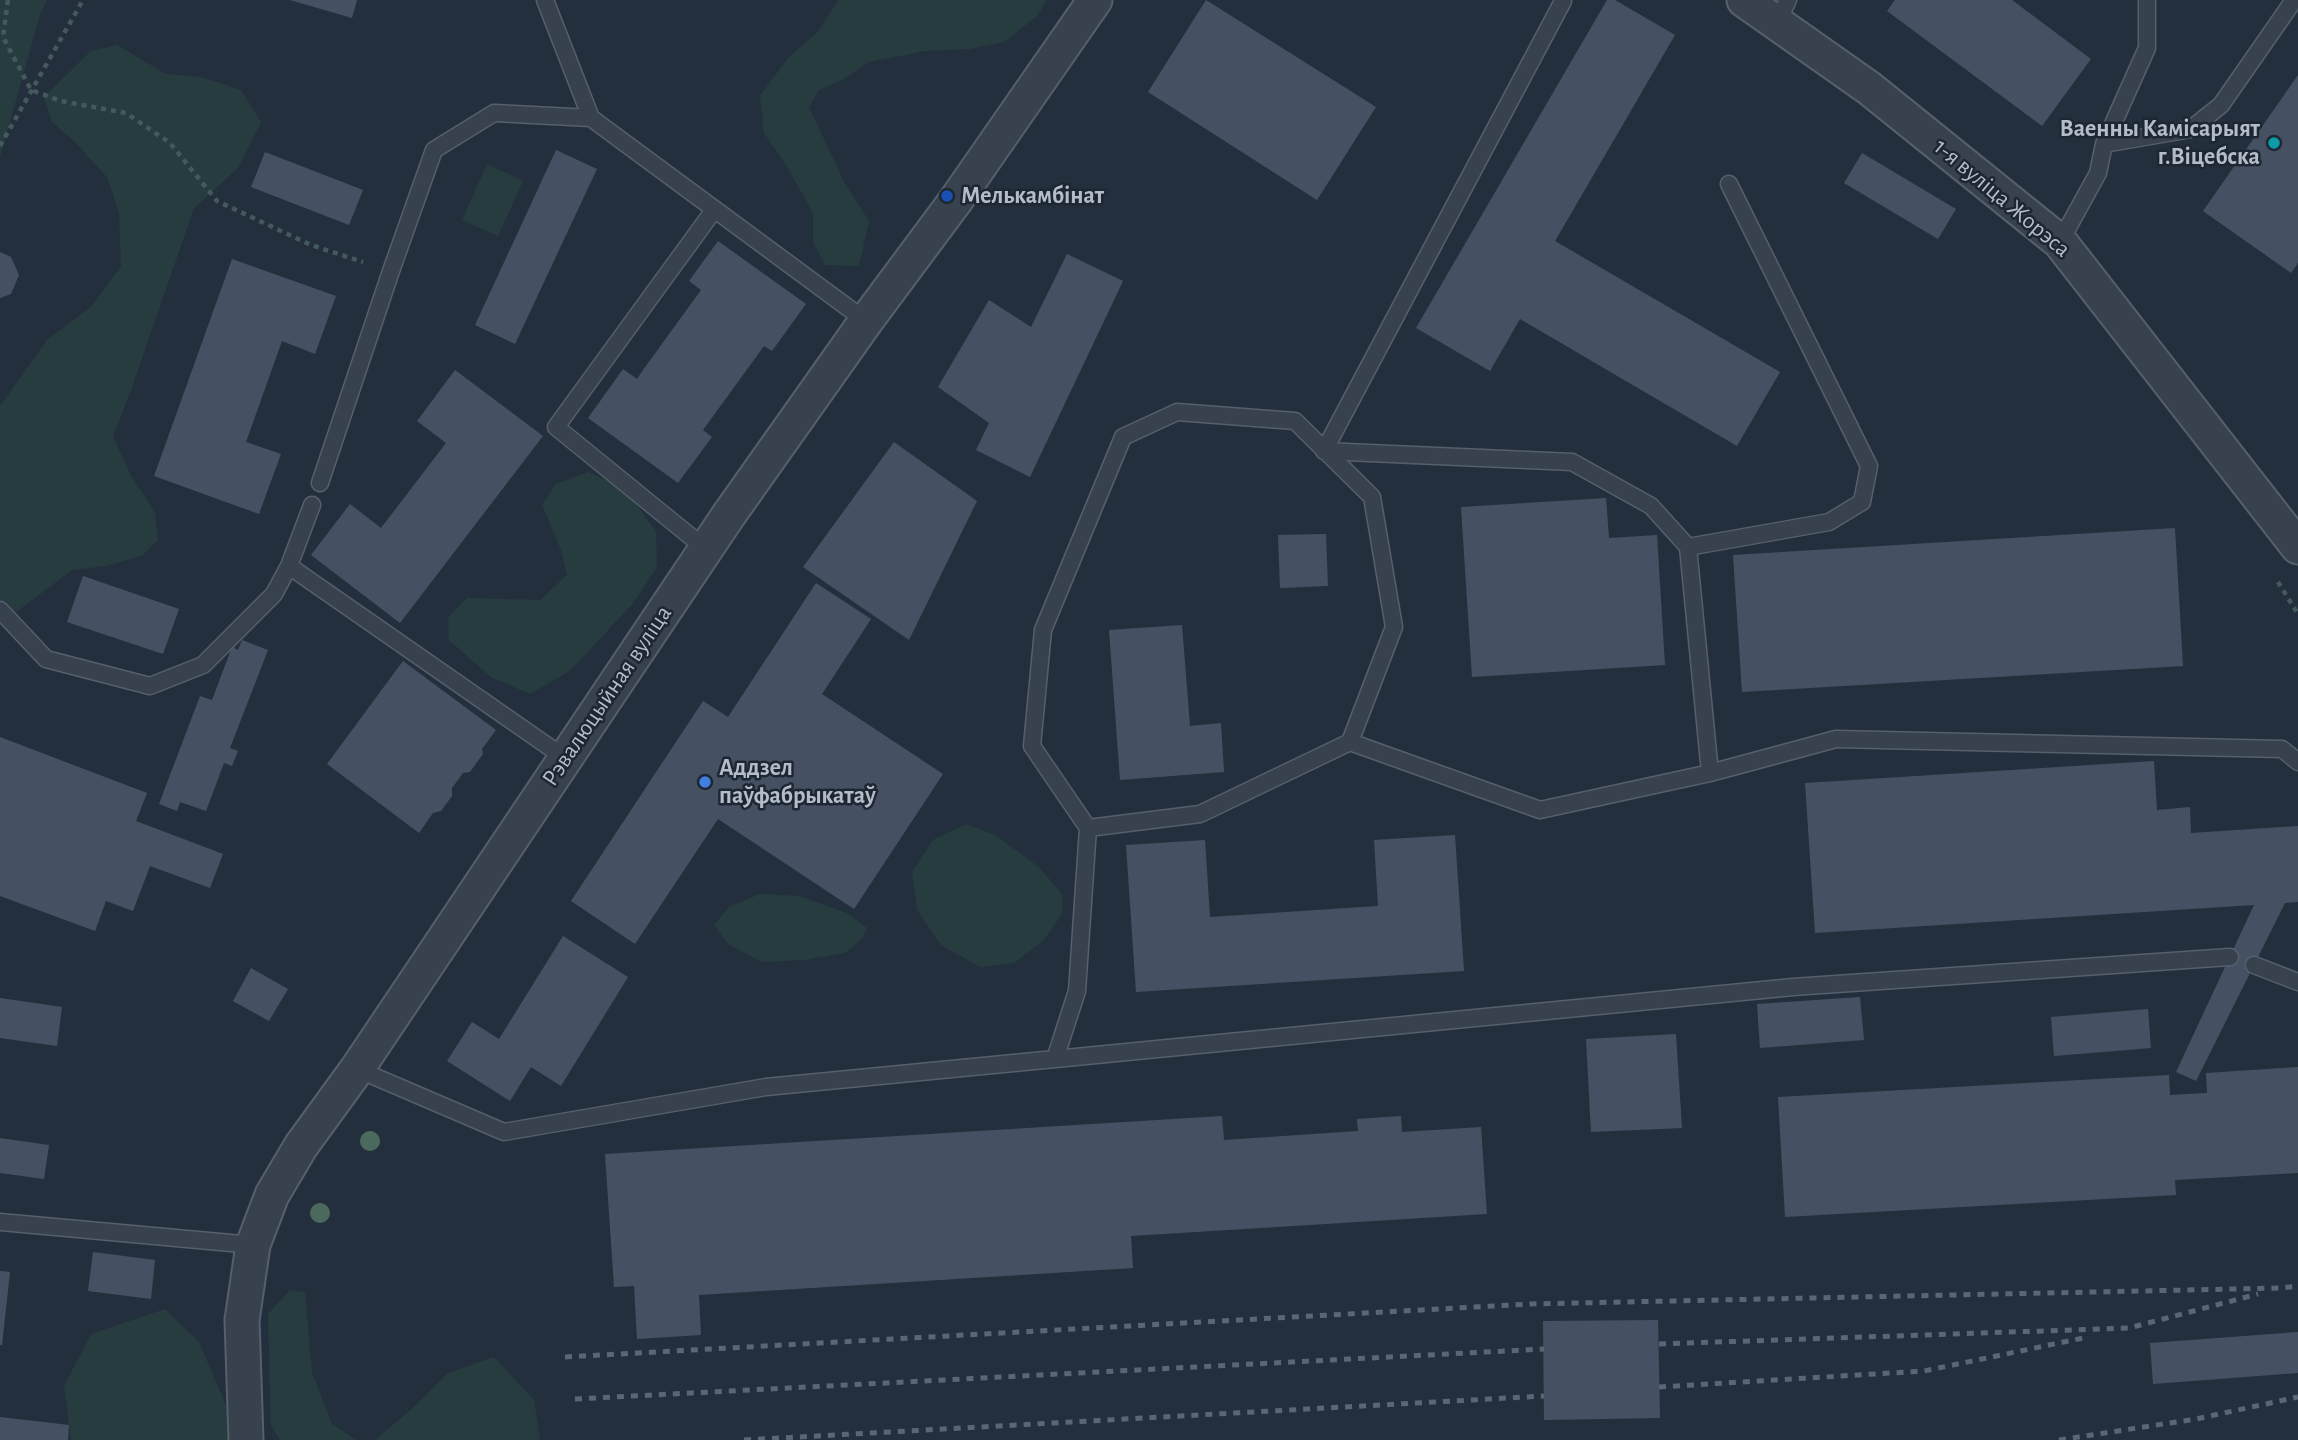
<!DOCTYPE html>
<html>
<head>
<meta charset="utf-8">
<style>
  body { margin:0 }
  canvas { display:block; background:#242f3e }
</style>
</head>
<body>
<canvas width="2298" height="1440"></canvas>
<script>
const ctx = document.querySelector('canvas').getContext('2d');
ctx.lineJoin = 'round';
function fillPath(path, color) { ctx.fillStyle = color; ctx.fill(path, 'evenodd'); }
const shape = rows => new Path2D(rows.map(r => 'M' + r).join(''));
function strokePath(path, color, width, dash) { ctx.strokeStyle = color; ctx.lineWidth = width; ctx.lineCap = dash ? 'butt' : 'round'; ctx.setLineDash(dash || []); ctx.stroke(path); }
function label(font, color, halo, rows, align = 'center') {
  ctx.font = font + ' "Alegreya Sans",sans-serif'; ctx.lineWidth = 5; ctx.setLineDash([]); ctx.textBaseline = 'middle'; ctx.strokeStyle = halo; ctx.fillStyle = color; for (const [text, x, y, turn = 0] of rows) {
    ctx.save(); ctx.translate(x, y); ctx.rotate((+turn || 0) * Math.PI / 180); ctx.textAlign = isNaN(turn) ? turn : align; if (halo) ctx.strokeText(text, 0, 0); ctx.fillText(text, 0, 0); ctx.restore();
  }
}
fillPath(shape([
  [0,0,47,0,40,15,0,157],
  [838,0,1047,0,1037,16,1004,42,970,49,925,51,869,62,842,80,819,90,809,107,845,184,869,221,859,266,825,265,813,242,813,213,786,165,764,133,760,96,788,58,818,32],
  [117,45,166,74,201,77,241,90,261,122,238,168,194,208,130,393,113,436,130,474,155,512,158,540,142,556,106,566,72,570,0,624,0,406,47,340,92,306,121,266,119,212,107,177,74,141,52,122,44,97,91,51],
  [487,164,523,181,498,236,462,220],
  [588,472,625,489,656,532,657,567,634,602,571,670,530,694,491,677,449,640,448,618,467,598,540,600,567,575,561,550,542,505,556,484],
  [966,824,995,835,1039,867,1062,894,1062,914,1043,941,1014,963,980,967,941,945,917,910,912,872,933,840],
  [760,894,799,896,847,913,867,928,862,939,845,953,803,960,762,962,728,944,714,925,729,907],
  [290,1290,305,1292,312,1373,332,1424,356,1440,280,1440,271,1425,268,1314],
  [165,1309,199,1342,233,1422,233,1440,71,1440,64,1386,91,1334],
  [494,1357,534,1400,540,1440,375,1440,415,1406,448,1373]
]), '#263c3f');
fillPath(shape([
  [290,0,357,0,352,18],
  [1206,0,1376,107,1317,200,1148,92],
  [1607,0,1615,0,1675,35,1555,241,1780,372,1737,446,1520,319,1490,371,1416,328],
  [1895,0,2012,0,2091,59,2042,126,1887,11],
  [2298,75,2298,263,2291,273,2203,211],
  [556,150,597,169,515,344,475,325],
  [265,152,363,190,349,225,251,187],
  [1862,153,1956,209,1938,239,1844,183],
  [718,241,806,304,772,351,764,346,703,430,712,437,678,483,588,418,623,369,637,379,643,370,701,290,689,281],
  [0,252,11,257,19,275,11,294,0,298],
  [1067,254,1123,281,1030,477,976,450,989,423,938,387,989,300,1031,327],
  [232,259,336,296,315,354,282,341,246,442,281,454,259,514,154,476],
  [455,370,543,436,400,623,311,555,350,504,381,528,446,443,417,421],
  [894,442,977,501,909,640,803,567],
  [1606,498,1609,538,1657,535,1665,665,1472,677,1461,507],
  [2175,528,2183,666,1742,692,1733,555],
  [1326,534,1328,586,1280,588,1278,535],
  [83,576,179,609,163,654,67,622],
  [816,583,871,619,822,694,943,774,854,909,718,819,635,944,571,901,703,701,728,717],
  [1182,625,1190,726,1221,723,1224,772,1120,780,1109,630],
  [242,640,268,650,230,748,238,751,232,766,224,763,206,811,180,802,177,811,159,804,200,696,212,700,232,647,238,650],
  [403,661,496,730,482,749,483,754,470,772,463,773,452,788,452,796,441,811,433,813,419,833,327,764],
  [0,737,147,793,136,821,223,854,210,888,150,866,133,911,106,901,95,931,0,896],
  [2154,761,2157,810,2190,807,2191,833,2298,826,2298,902,2285,903,2196,1081,2176,1072,2254,905,1815,933,1805,783],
  [1455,835,1464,971,1136,992,1126,845,1205,840,1210,917,1378,906,1374,840],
  [563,936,628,977,561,1086,531,1067,510,1101,447,1061,472,1022,499,1039],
  [251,968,288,989,269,1021,233,1001],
  [1860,997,1864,1040,1760,1048,1757,1004],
  [0,998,62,1007,57,1046,0,1038],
  [2148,1009,2151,1048,2054,1056,2051,1017],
  [1676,1034,1682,1128,1591,1132,1586,1039],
  [2298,1067,2298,1173,2175,1180,2176,1195,1785,1217,1778,1097,2169,1075,2170,1095,2207,1093,2206,1073],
  [1222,1116,1224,1140,1358,1131,1357,1119,1401,1116,1402,1132,1481,1127,1487,1214,1131,1236,1133,1268,699,1295,701,1335,637,1339,634,1286,614,1287,605,1154],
  [0,1138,49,1145,44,1179,0,1173],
  [93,1252,155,1260,151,1299,88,1291],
  [0,1271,10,1272,2,1345,0,1345],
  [1658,1320,1660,1418,1544,1420,1543,1321],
  [2298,1332,2298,1373,2153,1384,2150,1343],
  [0,1417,69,1425,68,1440,0,1440]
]), '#455162');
const service = shape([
  [545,0,591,118],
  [1563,1,1324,451,1572,462,1651,506,1688,547,1710,773],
  [1777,23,1788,0],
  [2104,144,2191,129,2221,105,2294,0],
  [2060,242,2098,173,2104,144,2147,48,2147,0],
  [320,483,391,271,434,150,494,113,591,118,866,321],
  [1688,547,1829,522,1862,502,1869,466,1729,184],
  [706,549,556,427,714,210],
  [289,566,565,758],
  [0,610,46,659,150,686,203,665,274,594,289,566,312,505],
  [1350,742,1540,810,1710,773,1836,739,2282,749,2298,762],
  [2254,965,2298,982],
  [1055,1059,1793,987,2230,957],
  [357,1069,504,1132,766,1087,1055,1059,1077,991,1088,828,1200,814,1350,742,1394,627,1372,497,1295,421,1177,412,1123,437,1043,630,1032,746,1088,828],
  [0,1222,253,1245]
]);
const minor = shape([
  [1744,0,1869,88,2060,242,2298,547],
  [246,1440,242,1320,253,1245,272,1195,301,1146,357,1069,728,516,866,321,956,200,1095,0]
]);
strokePath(service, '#565f6c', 19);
strokePath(minor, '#565f6c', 37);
strokePath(shape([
  [8,0,3,37,31,90,61,101,126,113,170,143,217,201,311,245,363,262],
  [0,146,83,0],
  [2278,582,2298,614]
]), '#44595c', 4.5, [5, 5]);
strokePath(service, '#38414e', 16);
strokePath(minor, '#38414e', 33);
strokePath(shape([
  [1659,1344,2129,1328,2258,1294],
  [565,1357,1530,1304,2281,1288,2298,1286],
  [1659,1387,1924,1371,2088,1337],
  [575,1399,1544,1349],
  [744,1440,1544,1396],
  [2059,1440,2196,1419,2298,1397]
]), '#5a6575', 5, [7, 7]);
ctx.fillStyle = '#4b6a5d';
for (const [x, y] of [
  [370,1141],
  [320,1213]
]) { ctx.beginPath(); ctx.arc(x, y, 10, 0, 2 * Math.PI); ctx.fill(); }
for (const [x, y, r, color] of [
  [2274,143,7,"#0f9aa8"],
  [947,196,7,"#1a4fb4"],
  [705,782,7,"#3f7fe0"]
]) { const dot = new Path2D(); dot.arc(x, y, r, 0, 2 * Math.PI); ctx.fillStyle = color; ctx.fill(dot); strokePath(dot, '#1d2633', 2.5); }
label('bold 24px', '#b4bcc9', '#1d2633', [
  ["Ваенны Камісарыят",2260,129,"right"],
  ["г.Віцебска",2260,157,"right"],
  ["Мелькамбінат",961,196],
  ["Аддзел",719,768],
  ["паўфабрыкатаў",719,796]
], 'left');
label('24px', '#b4bcc9', '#1d2633', [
  ["1-я вуліца Жорэса",2002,198,40],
  ["Рэвалюцыйная вуліца",607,696,-56]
]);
</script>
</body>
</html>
